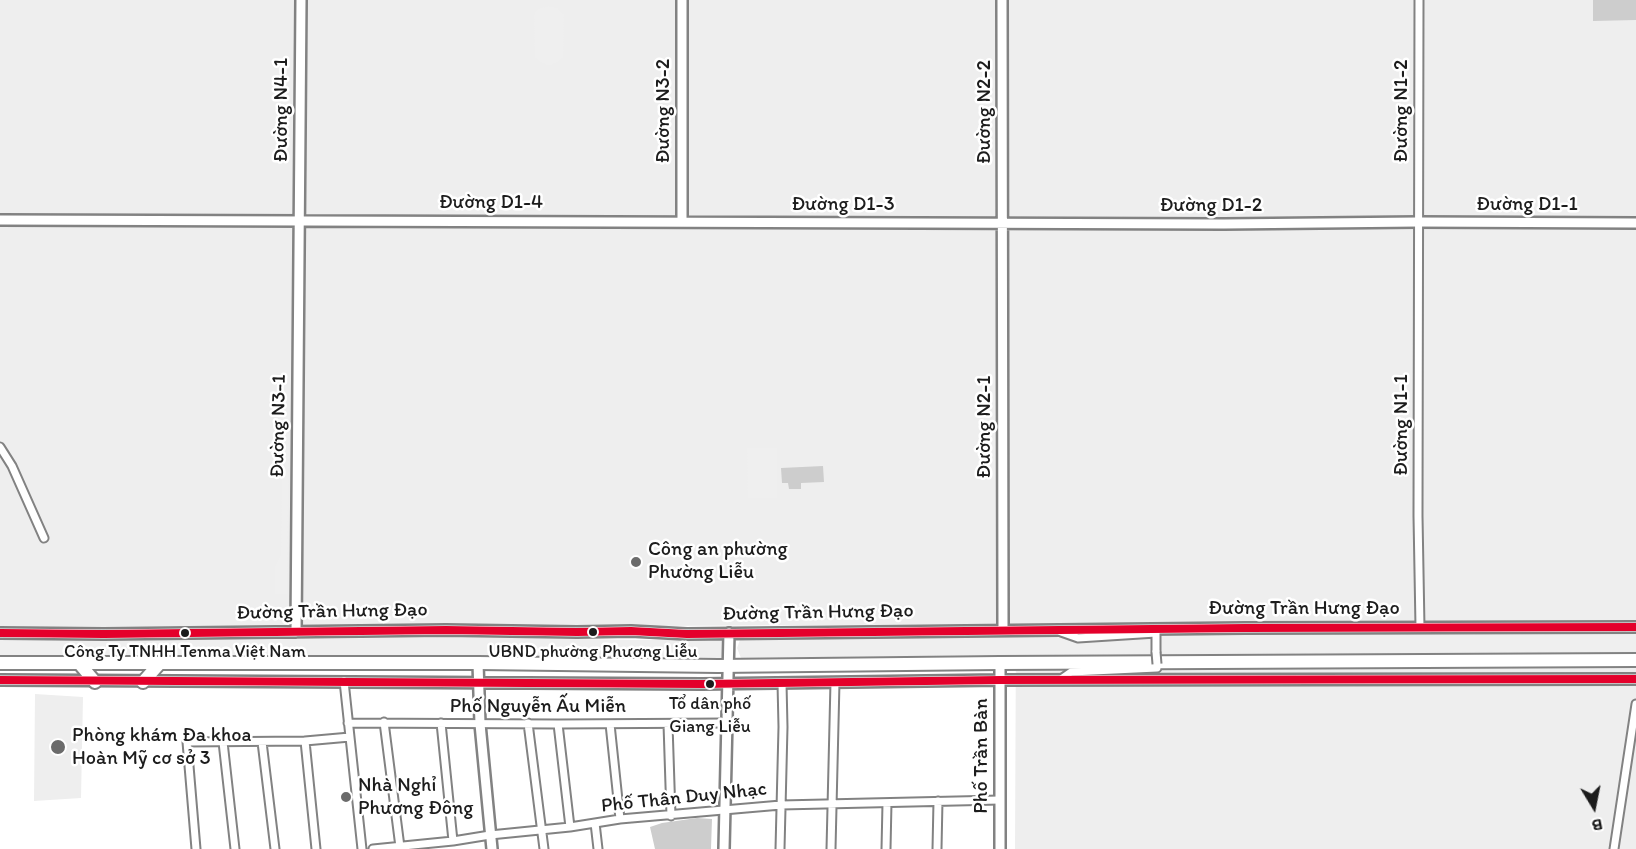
<!DOCTYPE html>
<html>
<head>
<meta charset="utf-8">
<style>
  body { margin:0 }
  #map { position:relative; width:1636px; height:849px; overflow:hidden; background:#fff; font-family:Itim,sans-serif }
  canvas { display:block }
  .north { position:absolute; left:1564px; top:777px; width:60px; height:60px; -webkit-text-stroke:4px #fff; paint-order:stroke; rotate:170deg; font-size:16px; font-weight:700; line-height:24px; text-align:center; color:#1c1c1c }
  .north::after { content:''; display:block; margin:auto; width:21px; height:27px; background:#1c1c1c; clip-path:polygon(50% 0,100% 100%,50% 72%,0 100%) }
</style>
</head>
<body>
<div id="map">
<canvas width="1636" height="849"></canvas>
<div class="north">B</div>
</div>
<script>
const ctx = document.querySelector('canvas').getContext('2d');
ctx.lineJoin = 'round';
function fillPath(path, color) { ctx.fillStyle = color; ctx.fill(path, 'evenodd'); }
const shape = rows => new Path2D(rows.map(r => 'M' + r).join(''));
function strokePath(path, color, width, dash) { ctx.strokeStyle = color; ctx.lineWidth = width; ctx.lineCap = dash ? 'butt' : 'round'; ctx.setLineDash(dash || []); ctx.stroke(path); }
function label(font, color, halo, rows, align = 'center') {
  ctx.font = font + ' Itim,sans-serif'; ctx.lineWidth = 5; ctx.setLineDash([]); ctx.textBaseline = 'middle'; ctx.strokeStyle = halo; ctx.fillStyle = color; for (const [text, x, y, turn = 0] of rows) {
    ctx.save(); ctx.translate(x, y); ctx.rotate((+turn || 0) * Math.PI / 180); ctx.textAlign = isNaN(turn) ? turn : align; if (halo) ctx.strokeText(text, 0, 0); ctx.fillText(text, 0, 0); ctx.restore();
  }
}
fillPath(shape([
  [0,0,1636,0,1636,849,1015,849,1016,624,464,627,0,627],
  [35,694,83,697,81,798,34,801]
]), '#eee');
fillPath(shape([
  [549,6,558,8,564,15,563,58,558,62,549,66,540,62,535,57,534,17,535,13,539,9],
  [286,405,289,406,287,594,275,594,275,567,281,555,283,413,284,407],
  [747,448,777,448,777,498,748,498],
  [1558,633,1636,634,1636,651,1188,653,741,658,737,648,740,640,743,639,1062,636,1071,642,1160,640,1161,635],
  [472,637,633,640,720,640,723,642,724,651,723,657,716,659,347,656,0,658,0,638,296,639],
  [1161,666,1636,667,1636,671,1161,671]
]), '#efefef');
fillPath(shape([
  [1593,0,1636,0,1636,20,1593,21],
  [823,466,824,482,801,483,801,489,789,489,788,483,782,483,781,468],
  [697,818,712,819,711,849,655,849,650,827,662,823]
]), '#cdcdcd');
const street = shape([
  [1419,0,1418,516,1420,627],
  [0,447,12,466,44,538],
  [1061,632,1078,638,1156,633,1156,652],
  [1061,679,1071,672,1157,668,1157,664],
  [344,681,362,849],
  [384,722,400,847],
  [348,723,558,724,727,723],
  [441,723,453,841],
  [528,723,544,849],
  [558,724,570,827],
  [610,724,620,819],
  [668,724,671,816],
  [305,741,316,849],
  [223,742,235,849],
  [262,742,275,849],
  [595,823,598,849],
  [196,849,187,742,305,741,350,737],
  [373,849,453,841,490,835,570,827,620,819,781,805,1000,800],
  [780,849,783,727,782,683],
  [831,849,835,682],
  [886,849,887,803],
  [937,849,938,801],
  [1614,849,1636,704]
]);
const secondary = shape([
  [682,0,682,222],
  [1002,0,1003,630],
  [0,220,1224,224,1418,222,1636,223],
  [296,632,301,0],
  [0,633,104,634,446,630,577,632,631,631,687,634,1245,628,1636,627],
  [478,663,480,724,492,849],
  [0,680,702,684,1000,680,1636,679],
  [724,849,729,633],
  [1000,849,1000,663]
]);
const highway = shape([
  [0,663,478,663,718,666,1000,663,1636,660],
  [79,663,95,682],
  [143,682,160,663]
]);
strokePath(street, '#828282', 11);
strokePath(secondary, '#828282', 14);
strokePath(highway, '#828282', 16);
strokePath(street, '#fff', 7);
strokePath(secondary, '#fff', 9);
strokePath(highway, '#fff', 12);
const streetBridge = shape([
  [1156,652,1157,664]
]);
strokePath(streetBridge, '#828282', 11, []);
strokePath(streetBridge, '#fff', 7);
strokePath(shape([
  [0,633,104,634,446,630,577,632,631,631,687,634,1245,628,1636,627],
  [0,680,702,684,1000,680,1636,679]
]), '#e4002b', 8);
for (const [x, y, r, color] of [
  [636,562,6,"#6b6b6b"],
  [593,632,5,"#1c1c1c"],
  [185,633,5,"#1c1c1c"],
  [710,684,5,"#1c1c1c"],
  [58,747,8,"#6b6b6b"],
  [346,797,6,"#6b6b6b"]
]) { const dot = new Path2D(); dot.arc(x, y, r, 0, 2 * Math.PI); ctx.fillStyle = color; ctx.fill(dot); strokePath(dot, '#fff', 2); }
label('18px', '#1c1c1c', '#fff', [
  ["Công Ty TNHH Tenma Việt Nam",185,652],
  ["UBND phường Phương Liễu",593,652],
  ["Tổ dân phố",710,704],
  ["Giang Liễu",710,727]
]);
label('20px', '#1c1c1c', '#fff', [
  ["Đường N4-1",282,110,-90],
  ["Đường N3-2",664,111,-90],
  ["Đường N1-2",1402,111,-90],
  ["Đường N2-2",985,112,-90],
  ["Đường D1-4",491,203],
  ["Đường D1-3",843,205],
  ["Đường D1-1",1527,205],
  ["Đường D1-2",1211,206],
  ["Đường N1-1",1402,425,-90],
  ["Đường N3-1",279,426,-89],
  ["Đường N2-1",985,427,-90],
  ["Đường Trần Hưng Đạo",1304,609],
  ["Đường Trần Hưng Đạo",332,612,-1],
  ["Đường Trần Hưng Đạo",818,613,-1],
  ["Phố Nguyễn Ấu Miễn",538,707],
  ["Phố Trần Bàn",982,756,-90],
  ["Phố Thân Duy Nhạc",684,798,-6]
]);
label('20px', '#1c1c1c', '#fff', [
  ["Công an phường",648,550],
  ["Phường Liễu",648,573],
  ["Phòng khám Đa khoa",72,736],
  ["Hoàn Mỹ cơ sở 3",72,759],
  ["Nhà Nghỉ",358,786],
  ["Phương Đông",358,809]
], 'left');
</script>
</body>
</html>
